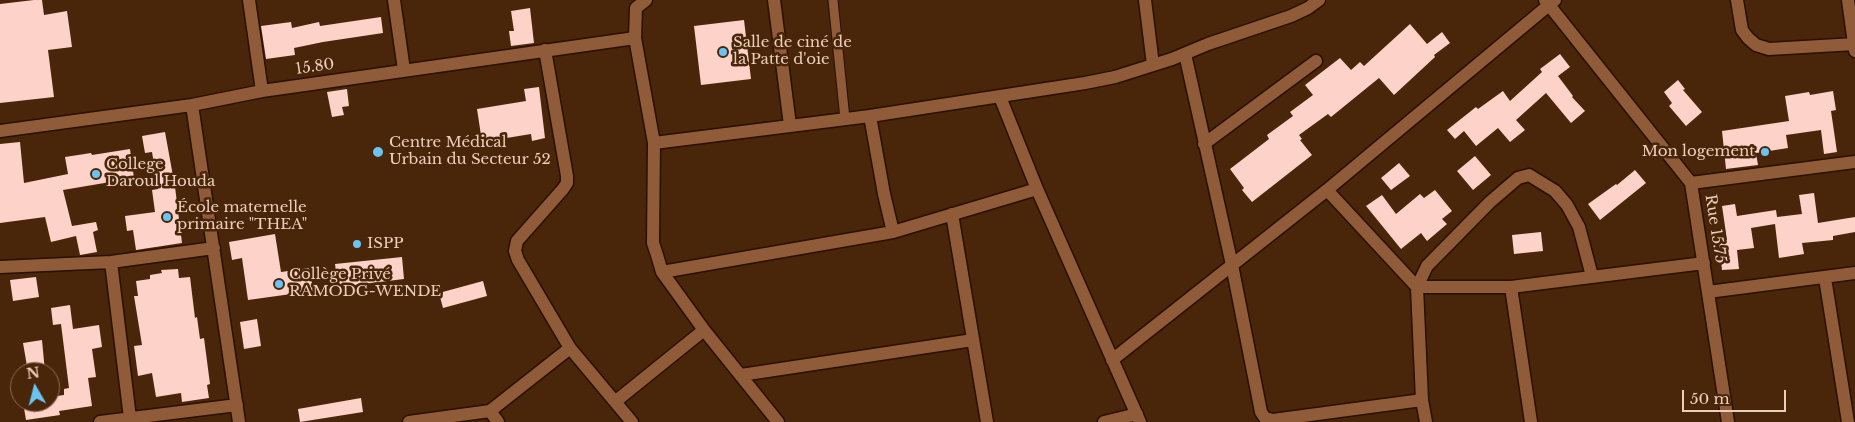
<!DOCTYPE html>
<html>
<head>
<meta charset="utf-8">
<style>
  body { margin:0 }
  #map { position:relative; width:1855px; height:422px; overflow:hidden; background:#492509; font-family:"Libre Baskerville",serif }
  canvas { display:block }
  .north { position:absolute; left:10px; top:362px; width:50px; height:50px; box-sizing:border-box; background:#492509; border:1px solid #8a6951; border-radius:50%; rotate:352deg; font-size:14px; font-weight:700; line-height:20px; text-align:center; color:#eccebc }
  .north::after { content:''; display:block; margin:auto; width:18px; height:22px; background:#6bc3f2; clip-path:polygon(50% 0,100% 100%,50% 72%,0 100%) }
  .scale { position:absolute; left:1682px; top:390px; width:104px; height:22px; box-sizing:border-box; border:2px solid #eccebc; border-top:0; padding-left:6px; font-size:15px; line-height:18px; white-space:nowrap; color:#eccebc; -webkit-text-stroke:4px #492509; paint-order:stroke }
</style>
</head>
<body>
<div id="map">
<canvas width="1855" height="422"></canvas>
<div class="north">N</div>
<div class="scale">50 m</div>
</div>
<script>
const ctx = document.querySelector('canvas').getContext('2d');
ctx.lineJoin = 'round';
function fillPath(path, color) { ctx.fillStyle = color; ctx.fill(path, 'evenodd'); }
const shape = rows => new Path2D(rows.map(r => 'M' + r).join(''));
function strokePath(path, color, width, dash) { ctx.strokeStyle = color; ctx.lineWidth = width; ctx.lineCap = dash ? 'butt' : 'round'; ctx.setLineDash(dash || []); ctx.stroke(path); }
function label(font, color, halo, rows, align = 'center') {
  ctx.font = font + ' "Libre Baskerville",serif'; ctx.lineWidth = 5; ctx.setLineDash([]); ctx.textBaseline = 'middle'; ctx.strokeStyle = halo; ctx.fillStyle = color; for (const [text, x, y, turn = 0] of rows) {
    ctx.save(); ctx.translate(x, y); ctx.rotate((+turn || 0) * Math.PI / 180); ctx.textAlign = isNaN(turn) ? turn : align; if (halo) ctx.strokeText(text, 0, 0); ctx.fillText(text, 0, 0); ctx.restore();
  }
}
fillPath(shape([
  [34,0,42,0,44,15,67,11,72,47,48,50,54,97,0,103,0,4],
  [530,8,534,43,511,46,509,31,514,31,511,11],
  [381,17,383,33,323,42,294,48,295,55,266,59,261,26,291,22,292,28,319,22,320,26],
  [744,20,751,79,701,85,694,26],
  [1410,24,1427,44,1442,32,1450,43,1434,55,1435,57,1394,95,1379,78,1331,117,1328,114,1299,135,1302,139,1300,140,1312,155,1252,202,1242,190,1244,188,1230,169,1269,139,1267,135,1293,116,1290,112,1313,95,1305,85,1340,58,1351,70,1360,62,1364,66],
  [1560,54,1570,67,1558,76,1573,96,1572,97,1585,111,1571,123,1546,93,1516,120,1525,130,1510,142,1498,128,1476,146,1464,131,1455,139,1447,130,1476,107,1478,109,1503,91,1510,101,1542,72,1540,69],
  [1678,80,1685,89,1683,90,1702,112,1686,126,1669,106,1672,103,1664,92],
  [539,87,545,138,532,141,531,134,482,142,477,109,526,101,524,89],
  [347,89,349,106,342,107,344,115,332,117,327,92],
  [1833,91,1836,110,1831,111,1837,152,1824,154,1821,130,1786,135,1788,148,1756,153,1758,165,1726,169,1722,131,1789,121,1785,96,1809,92,1810,95],
  [165,132,175,187,182,243,136,250,133,230,127,231,125,216,155,212,152,190,158,189,152,152,145,153,142,136],
  [20,142,24,183,68,174,65,157,91,153,92,155,130,149,134,178,63,190,72,226,96,222,98,230,93,232,97,252,80,255,76,236,51,242,45,217,0,223,0,144],
  [1475,156,1491,175,1473,190,1457,171],
  [1399,163,1410,176,1391,190,1381,178],
  [1635,170,1646,183,1600,220,1588,204,1616,184,1617,185],
  [1435,190,1452,211,1442,219,1447,224,1427,241,1421,233,1401,249,1366,206,1382,195,1396,214,1420,194,1424,198],
  [1814,193,1818,223,1855,217,1855,232,1833,236,1833,240,1802,243,1804,254,1779,258,1775,224,1751,228,1754,248,1737,250,1739,269,1722,270,1719,241,1727,240,1722,206,1735,204,1737,216,1776,210,1777,217,1802,214,1799,195],
  [1541,232,1543,251,1514,254,1512,235],
  [275,234,281,272,310,268,313,291,248,300,242,258,232,260,229,242],
  [402,257,404,279,338,287,335,264],
  [178,269,179,278,190,277,195,318,197,317,200,339,204,338,210,384,207,385,209,398,182,402,181,393,156,397,152,373,138,376,134,346,142,345,134,296,138,296,136,281,150,279,150,275,162,273,161,270],
  [36,277,39,297,13,301,10,280],
  [483,281,487,296,443,308,439,293],
  [70,305,73,329,99,325,102,347,92,349,96,377,88,378,92,406,59,411,60,415,26,420,23,402,50,402,50,397,64,395,64,389,69,388,61,324,53,325,51,308],
  [257,319,261,346,244,349,240,322],
  [42,340,45,372,28,372,23,343],
  [361,398,363,412,300,422,298,409]
]), '#fdd2c8');
const lane = shape([
  [833,0,845,119]
]);
const street = shape([
  [249,0,262,91],
  [394,0,404,70],
  [646,0,636,8,635,38,654,143,653,243,657,255,662,272,704,330,778,422],
  [774,0,790,125],
  [1145,0,1153,65],
  [1545,0,1691,183,1728,422],
  [1737,0,1742,30,1748,38,1756,45,1769,49,1855,44],
  [1848,0,1855,51],
  [545,50,567,176,567,183,563,189,517,241,515,251,518,260,570,348,632,422],
  [1185,54,1232,265,1261,412,1265,418,1273,420,1422,400],
  [1000,97,1037,189,1140,422],
  [192,105,239,422],
  [870,116,884,194,893,232],
  [0,131,192,105,262,91,635,38],
  [654,143,870,116,1085,83,1115,77,1172,59,1208,44,1291,16,1308,8,1319,0],
  [1204,144,1316,61],
  [1691,183,1855,162],
  [1327,190,1417,287,1422,400,1426,422],
  [952,214,987,422],
  [111,262,130,418],
  [0,267,111,262,214,248],
  [662,272,893,232,1037,189],
  [1592,276,1579,227,1567,205,1555,191,1529,175,1518,178,1490,202,1427,266,1417,287,1511,287,1704,263],
  [1825,278,1848,422],
  [1511,287,1531,422],
  [1708,292,1855,273],
  [1112,360,1327,190,1555,0],
  [741,375,973,340],
  [616,401,704,330],
  [490,411,498,422],
  [100,422,237,405],
  [409,422,490,411,570,348],
  [1104,422,1137,414]
]);
strokePath(lane, '#291001', 11);
strokePath(street, '#291001', 15);
strokePath(lane, '#8f5b39', 9);
strokePath(street, '#8f5b39', 12);
for (const [x, y, r, color] of [
  [723,52,5,"#6bc3f2"],
  [378,152,6,"#6bc3f2"],
  [1765,152,5,"#6bc3f2"],
  [96,174,5,"#6bc3f2"],
  [167,217,5,"#6bc3f2"],
  [357,244,5,"#6bc3f2"],
  [279,284,5,"#6bc3f2"]
]) { const dot = new Path2D(); dot.arc(x, y, r, 0, 2 * Math.PI); ctx.fillStyle = color; ctx.fill(dot); strokePath(dot, '#492509', 2); }
label('15px', '#eccebc', '#492509', [
  ["Salle de ciné de",733,43],
  ["la Patte d'oie",733,60],
  ["Centre Médical",389,143],
  ["Urbain du Secteur 52",389,160],
  ["Mon logement",1755,152,"right"],
  ["College",106,165],
  ["Daroul Houda",106,182],
  ["École maternelle",177,208],
  ["primaire \"THEA\"",177,225],
  ["ISPP",367,244],
  ["Collège Privé",289,275],
  ["RAMODG-WENDE",289,292]
], 'left');
label('15px', '#eccebc', '#492509', [
  ["15.80",315,67,-8],
  ["Rue 15.75",1715,229,81]
]);
</script>
</body>
</html>
